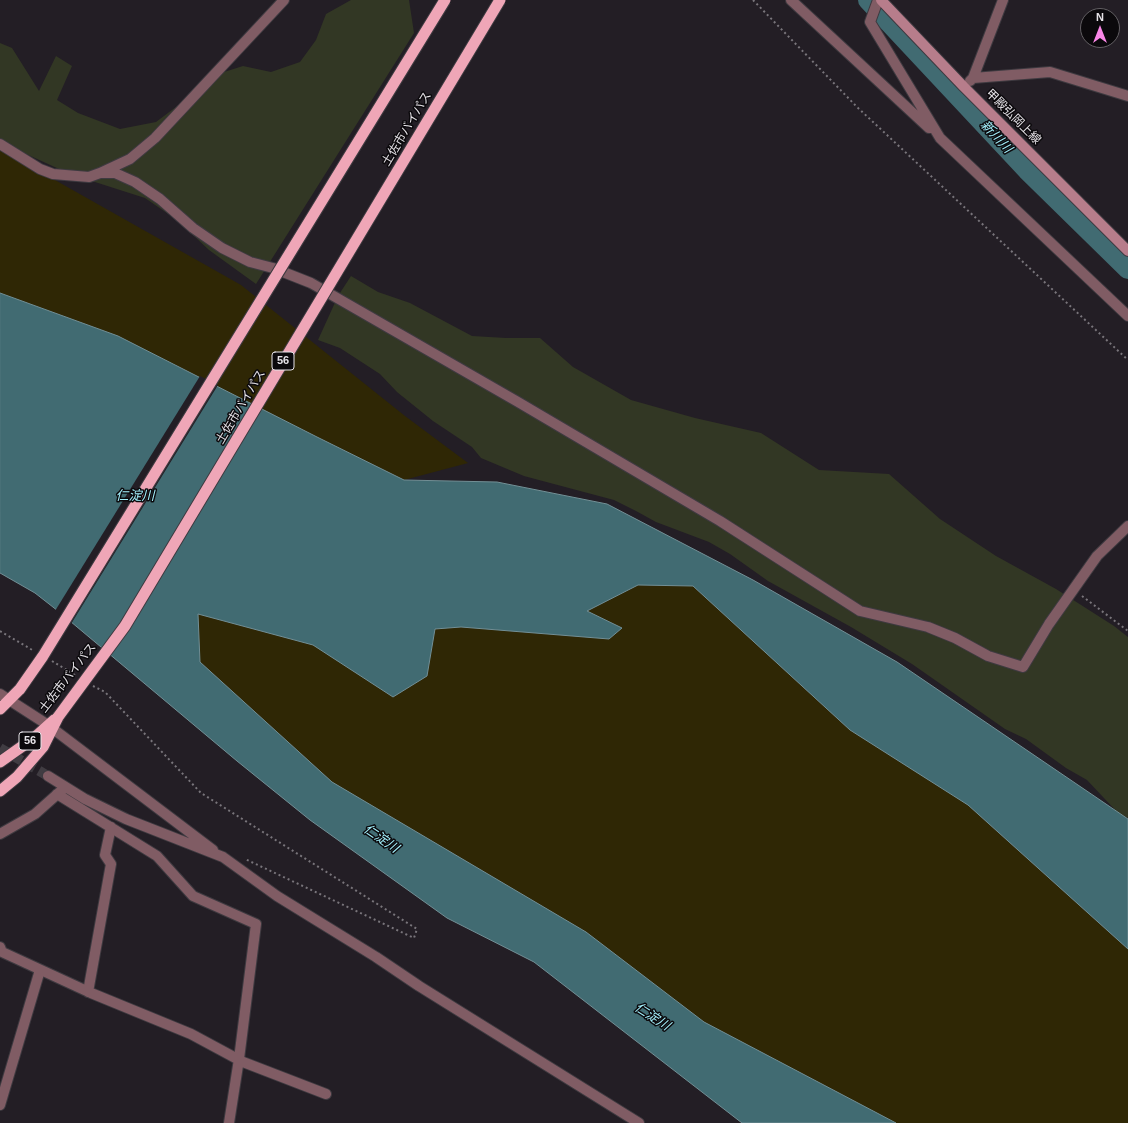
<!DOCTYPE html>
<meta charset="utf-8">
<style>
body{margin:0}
#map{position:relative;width:1128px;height:1123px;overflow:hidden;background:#231e25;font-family:Helvetica,sans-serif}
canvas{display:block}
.north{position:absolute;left:1080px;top:8px;width:40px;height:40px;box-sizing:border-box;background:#0b090c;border:1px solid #636064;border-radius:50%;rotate:0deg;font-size:11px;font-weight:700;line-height:16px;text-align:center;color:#e6e3e8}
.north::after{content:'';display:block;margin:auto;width:14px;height:18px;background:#fa87e7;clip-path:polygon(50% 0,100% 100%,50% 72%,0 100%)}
</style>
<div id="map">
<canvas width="1128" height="1123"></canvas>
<div class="north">N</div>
</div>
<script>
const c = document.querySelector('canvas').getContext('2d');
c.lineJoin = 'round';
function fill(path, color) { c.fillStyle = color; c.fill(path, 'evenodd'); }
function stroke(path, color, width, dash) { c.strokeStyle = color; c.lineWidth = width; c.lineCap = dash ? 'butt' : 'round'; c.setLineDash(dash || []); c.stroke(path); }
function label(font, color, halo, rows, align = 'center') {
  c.font = font + ' Helvetica,"Noto Sans JP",sans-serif'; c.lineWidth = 3; c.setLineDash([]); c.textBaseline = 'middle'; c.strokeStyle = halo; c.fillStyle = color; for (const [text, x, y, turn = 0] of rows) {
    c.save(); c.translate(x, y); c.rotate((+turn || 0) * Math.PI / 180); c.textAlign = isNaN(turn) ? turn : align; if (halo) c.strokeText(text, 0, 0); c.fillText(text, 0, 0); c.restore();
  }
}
const green = new Path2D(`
 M351 0H409L414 33 256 284 209 250 177 220 145 198 70 174 0 142V43L12 48 39 91 56 56 72 66 57 100 78 113 120 129 156 122 221 73 243 66 271 72 300 62 316 40 326 14Z
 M351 276 378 292 410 303 472 336 506 338H540L573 367 631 400 695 418 761 433 819 470 889 474 940 519 996 556 1056 589 1114 626 1128 637V818L1119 814 1087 780 1066 768 1026 739 1005 729 912 664 851 627 768 581 730 554 709 542 656 522 636 511 614 500 524 476 481 458 472 447 433 421 397 392 380 374 340 348 318 340 338 296Z`);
const sand = new Path2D(`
 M0 149 241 285 405 416 468 463 404 480 317 437 118 336 0 293Z
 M638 585 693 586 850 730 968 805 1128 949V1123H896L704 1022 586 932 332 782 200 662 198 614 313 645 393 697 427 676 435 629 461 627 609 639 622 628 587 611Z`);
const water = new Path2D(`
 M0 293 118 336 317 437 404 480 497 482 607 504 753 580 897 662 1128 819V949L968 805 850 730 693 586 638 585 587 611 622 628 609 639 461 627 435 629 427 676 393 697 313 645 198 614 200 662 332 782 586 932 704 1022 896 1123H742L534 962 447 918 310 820 237 761 58 611 35 593 0 573Z`);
const pier = new Path2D(`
 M200 376 218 385 71 624 55 611Z`);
const river = new Path2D(`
 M868 0 1027 170 1128 269`);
const minorTunnel = new Path2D(`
 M0 748 48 776`);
const path = new Path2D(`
 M753 0 857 107 1128 360
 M1082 596 1128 631
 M0 631 34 651
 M52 661 75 675
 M93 686 105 692 201 793 417 929 414 938 245 859`);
const minor = new Path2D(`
 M791 0 929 128
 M878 0 870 22 940 138 1128 316
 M973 78 1050 72 1128 96
 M970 81 973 78 1003 0
 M0 144 40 169 53 174 89 177 100 173 130 159 155 138 284 0
 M100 173H115L135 182 160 199 193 228 222 248 250 262 273 268 311 283 518 402 720 521 860 611 928 627 955 638 988 656 1023 667 1049 624 1097 556 1128 526
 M0 694 48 725 213 850
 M48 776 85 799 126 819 223 857 277 896 376 957 419 986 639 1123
 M57 794 157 856 193 896 256 924 239 1059 229 1123
 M0 834 35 814 62 790
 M0 947 2 952 91 993 191 1034 243 1062 326 1094
 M88 992 111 864 105 855 111 827
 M0 1105 40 970`);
const secondary = new Path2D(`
 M881 0 964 87 1128 251`);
const trunk = new Path2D(`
 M0 709 20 689
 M0 762 34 738 54 720
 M0 791 17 777 43 747 58 717`);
const trunkBridge = new Path2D(`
 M20 689 43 656 445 0
 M58 717 125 626 500 0`);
const shields = [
 [283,361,22],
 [30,741,22]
];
const shieldNames = [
 ["56",283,361],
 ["56",30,741]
];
const streetNames = [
 ["甲殿弘岡上線",1013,117,45],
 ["土佐市バイパス",407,129,-59],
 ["土佐市バイパス",241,407,-59],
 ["土佐市バイパス",68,678,-52]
];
const waterNames = [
 ["新川川",996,137,47],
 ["仁淀川",135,496],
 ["仁淀川",381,839,34],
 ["仁淀川",652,1017,33]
];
fill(green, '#323724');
fill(sand, '#2f2705');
fill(water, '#416b72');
stroke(water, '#728f95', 1);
fill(pier, '#231e25');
stroke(river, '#416b72', 20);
stroke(minorTunnel, '#403c42', 10, [10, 5]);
stroke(minor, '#3e3a40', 12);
stroke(secondary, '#3e3a40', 12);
stroke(trunk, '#3e3a40', 13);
stroke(path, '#79757b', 2, [2, 3]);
stroke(minor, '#805c64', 10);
stroke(secondary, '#b77d8b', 10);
stroke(trunk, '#efa6b7', 11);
stroke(trunkBridge, '#3e3a40', 13, []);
stroke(trunkBridge, '#efa6b7', 11);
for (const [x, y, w] of shields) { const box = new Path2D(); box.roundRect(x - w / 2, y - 9, w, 18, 3); c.fillStyle = '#0b090c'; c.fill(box); stroke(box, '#e6e3e8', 1); }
label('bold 11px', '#e6e3e8', null, shieldNames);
label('12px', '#e6e3e8', '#0b090c', streetNames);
label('italic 13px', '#a4f2fe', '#0b090c', waterNames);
</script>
